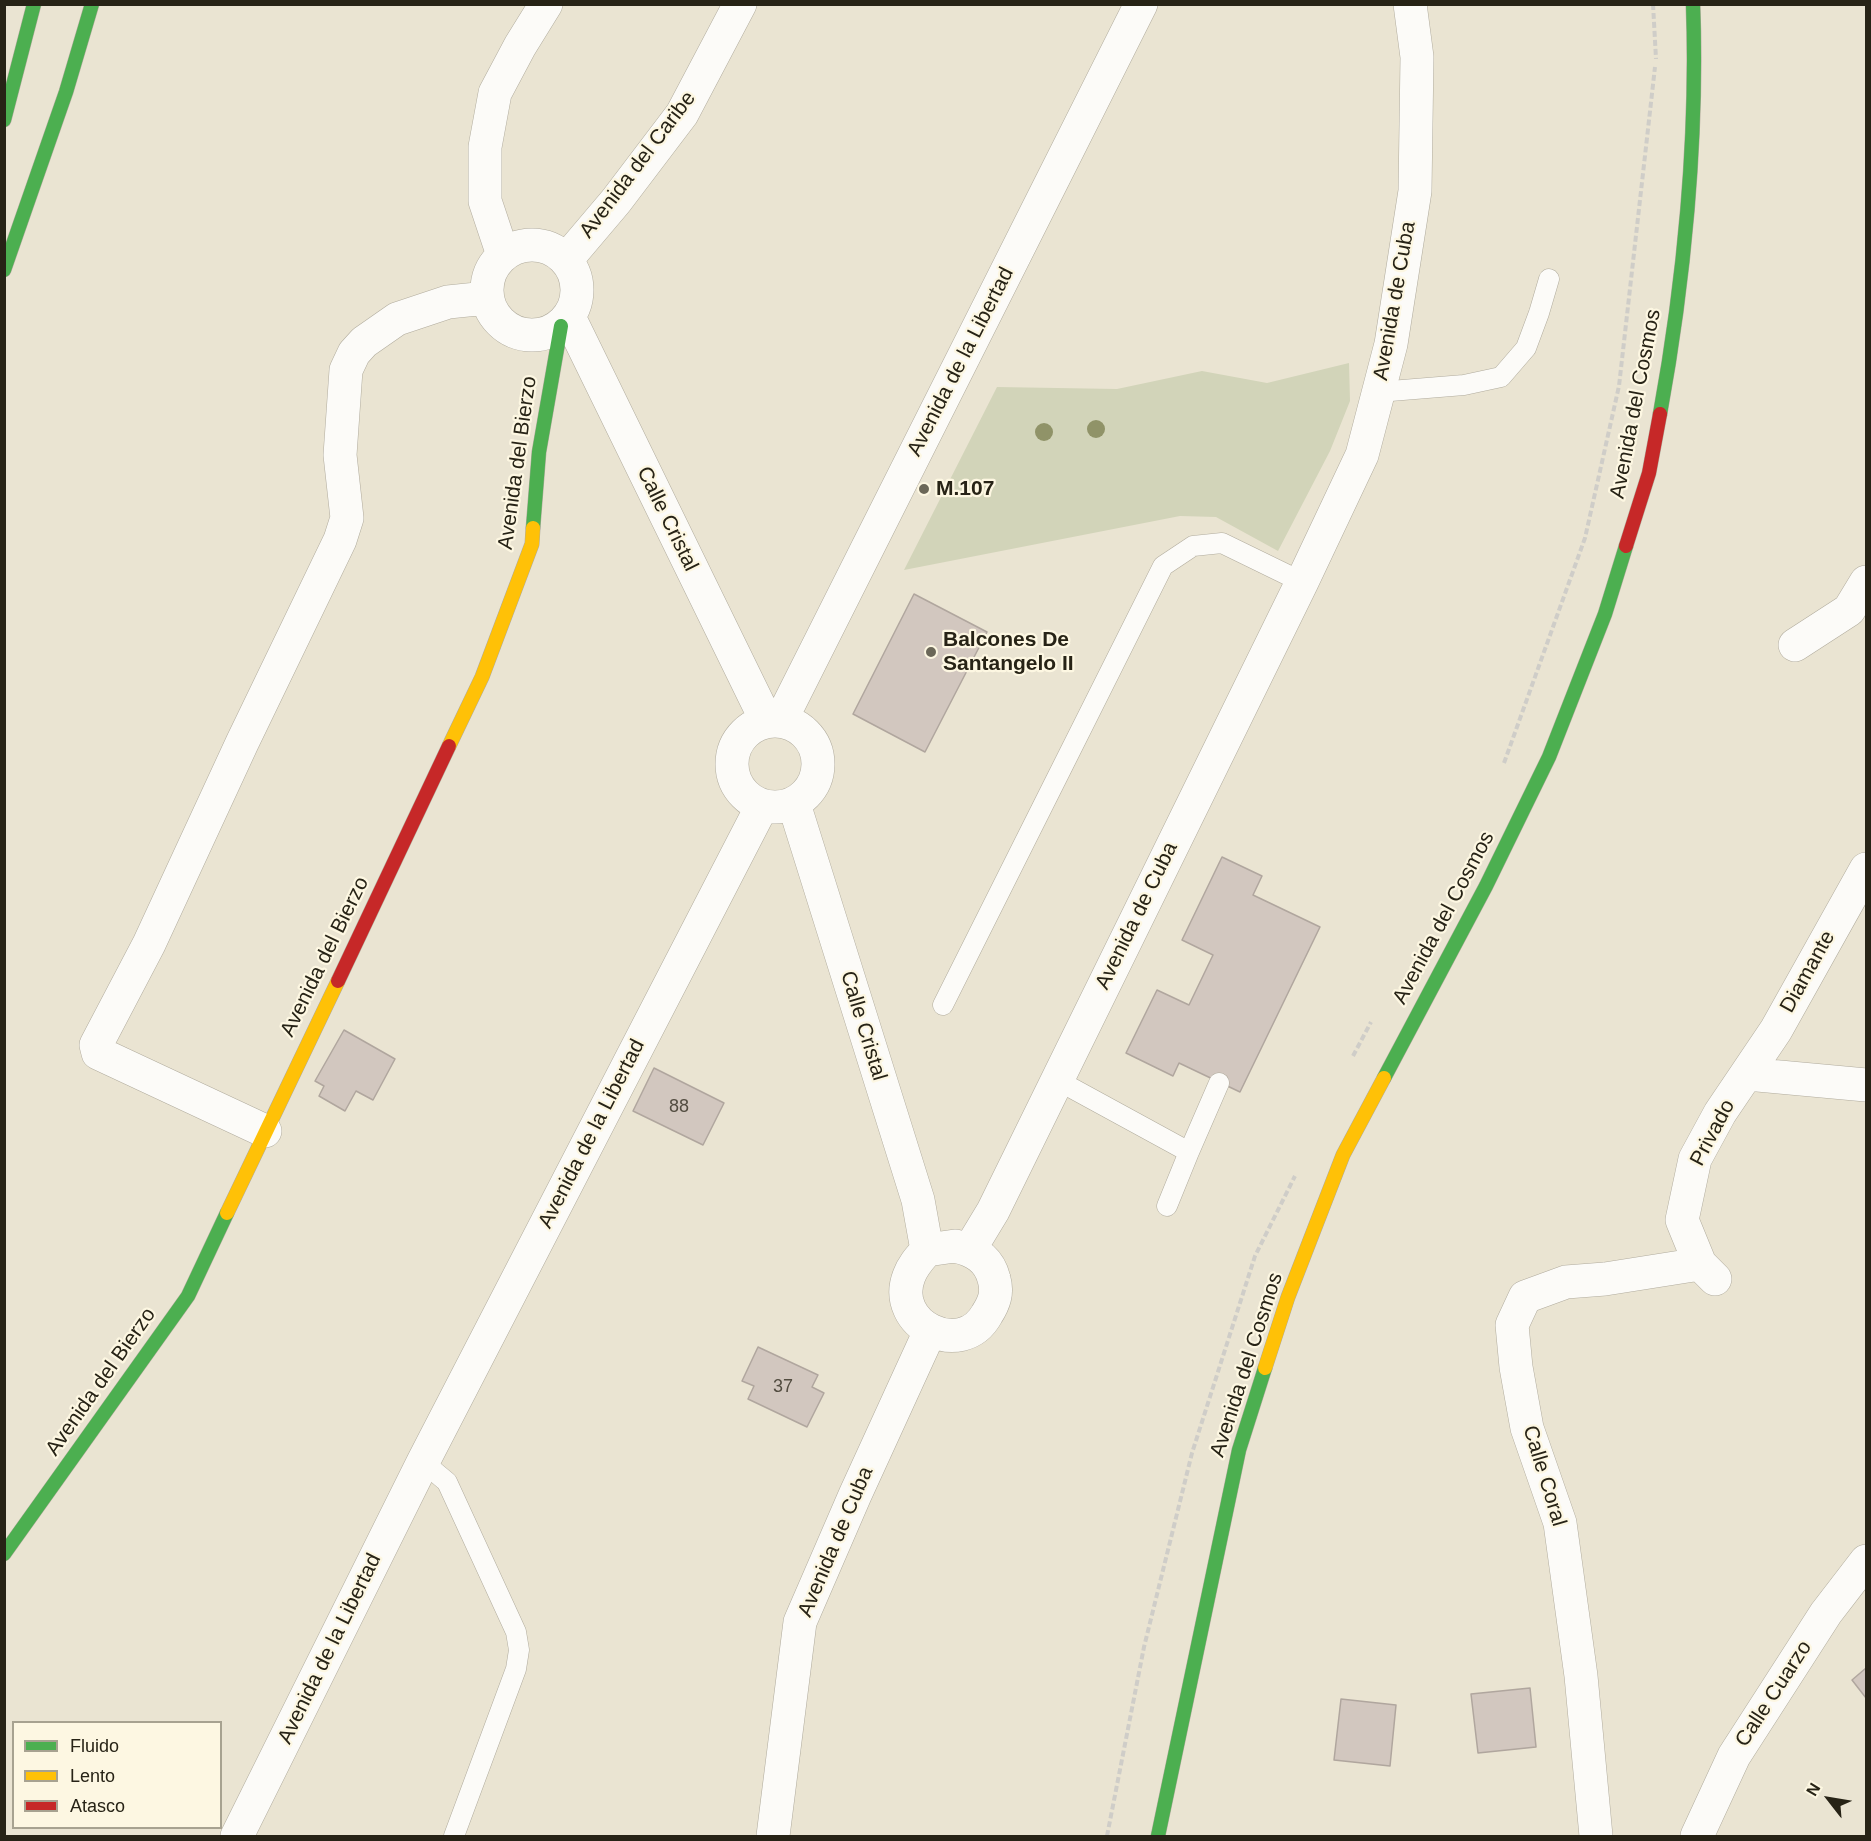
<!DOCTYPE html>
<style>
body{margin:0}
#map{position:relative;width:1871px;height:1841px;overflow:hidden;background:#eae4d2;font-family:Arial,sans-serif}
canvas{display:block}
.frame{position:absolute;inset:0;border:6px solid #272316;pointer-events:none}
.legend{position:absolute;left:12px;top:1721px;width:210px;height:108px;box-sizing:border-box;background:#fdf7e2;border:2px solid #a7a290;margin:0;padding:8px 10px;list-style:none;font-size:18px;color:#272316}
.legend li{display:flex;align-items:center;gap:12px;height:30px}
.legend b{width:30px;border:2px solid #a7a290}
.north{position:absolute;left:1799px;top:1769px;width:60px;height:60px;-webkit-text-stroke:4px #fdf7e2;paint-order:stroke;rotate:301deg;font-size:16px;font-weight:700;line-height:24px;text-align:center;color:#272316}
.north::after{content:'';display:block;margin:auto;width:21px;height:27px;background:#272316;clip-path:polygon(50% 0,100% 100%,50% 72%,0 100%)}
</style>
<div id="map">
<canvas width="1871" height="1841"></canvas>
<div class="frame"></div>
<ul class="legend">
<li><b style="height:8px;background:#4caf50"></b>Fluido</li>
<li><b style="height:8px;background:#ffc107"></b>Lento</li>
<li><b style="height:8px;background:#c62828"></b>Atasco</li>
</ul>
<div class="north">N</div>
</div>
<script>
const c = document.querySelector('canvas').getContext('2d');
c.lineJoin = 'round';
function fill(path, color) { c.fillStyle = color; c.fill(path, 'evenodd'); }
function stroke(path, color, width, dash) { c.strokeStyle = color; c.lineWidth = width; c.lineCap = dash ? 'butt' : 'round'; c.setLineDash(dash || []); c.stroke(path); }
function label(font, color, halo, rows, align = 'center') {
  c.font = font + ' Arial,sans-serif'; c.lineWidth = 4.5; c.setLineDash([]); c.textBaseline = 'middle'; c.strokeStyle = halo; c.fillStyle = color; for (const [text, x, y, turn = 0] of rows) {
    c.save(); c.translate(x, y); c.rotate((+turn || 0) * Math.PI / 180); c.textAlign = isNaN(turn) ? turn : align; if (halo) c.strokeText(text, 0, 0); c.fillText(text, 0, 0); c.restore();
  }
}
const green = new Path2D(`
 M1349 363 1350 401 1330 451 1278 551 1216 517 1180 516 904 570 997 387 1117 389 1202 371 1267 383Z`);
const building = new Path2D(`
 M914 594 987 632 925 752 853 714Z
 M1222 857 1262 876 1253 895 1320 927 1240 1092 1179 1063 1173 1076 1126 1053 1157 990 1189 1005 1213 955 1182 940Z
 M344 1030 395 1059 373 1100 356 1091 345 1111 319 1096 324 1086 315 1081Z
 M654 1068 724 1103 703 1145 633 1111Z
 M758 1347 818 1375 812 1387 824 1393 807 1427 748 1399 754 1386 742 1381Z
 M1866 1668V1698L1852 1680Z
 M1530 1688 1536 1747 1478 1753 1471 1694Z
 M1341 1699 1396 1705 1390 1766 1334 1760Z`);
const path = new Path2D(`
 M1653 4 1656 59
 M1504 763 1585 538 1619 386 1655 67
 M1353 1056 1371 1022
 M1107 1836 1144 1647 1192 1453 1255 1256 1295 1176`);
const lane = new Path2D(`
 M1378 392 1464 385 1501 377 1526 348 1539 313 1549 279
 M943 1005 1163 566 1193 546 1222 543 1302 582
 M1057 1080 1189 1152 1219 1083
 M1167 1206 1189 1152
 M423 1462 447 1482 516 1632 519 1650 516 1669 454 1836`);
const street = new Path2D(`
 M487 290a45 45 0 1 1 90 0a45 45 0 1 1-90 0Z
 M503 255 485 201V147L495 93 520 46 546 4
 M566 260 616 201 682 114 740 4
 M569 317 766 720
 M1795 645 1849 610 1866 582
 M781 720 1141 4
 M732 764a43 43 0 1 1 86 0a43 43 0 1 1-86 0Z
 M794 804 918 1200 927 1250
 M1747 1074 1866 1085
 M265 1131 98 1053 96 1045 149 944 242 743 340 540 347 518 340 455 346 370 354 353 364 342 397 319 448 302 487 298
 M955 1246C974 1250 989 1259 994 1279 998 1293 994 1303 987 1314 962 1360 890 1325 909 1276 913 1265 920 1258 927 1250Z
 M970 1249 993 1211 1302 582 1362 455 1391 344 1415 191 1417 57 1410 4
 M1715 1279 1700 1264 1682 1220 1695 1159 1720 1113 1776 1030 1866 869
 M237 1836 423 1462 762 806
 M773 1836 800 1622 855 1495 930 1331
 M1596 1836 1581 1676 1560 1523 1527 1428 1516 1367 1512 1325 1525 1297 1566 1282 1605 1279 1700 1264
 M1697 1836 1734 1756 1826 1613 1866 1561`);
const fast = new Path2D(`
 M4 120 34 4
 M4 270 66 92 92 4
 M1660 414C1684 283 1698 138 1693 4
 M533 528 539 452 561 326
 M1384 1078 1486 886 1549 757 1605 614 1626 546
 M4 1554 188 1296 227 1213
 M1158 1836 1239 1450 1265 1368`);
const slow = new Path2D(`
 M449 746 482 677 532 544 533 528
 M227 1213 338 981
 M1265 1368 1288 1297 1343 1155 1384 1078`);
const jam = new Path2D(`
 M1626 546 1649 473 1660 414
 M338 981 449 746`);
const trees = [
 [1096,429],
 [1044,432]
];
const markers = [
 [924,489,6,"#6b6758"],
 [931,652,6,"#6b6758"]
];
const numberNames = [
 ["88",679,1107],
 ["37",783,1387]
];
const streetNames = [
 ["Avenida del Caribe",638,165,-53],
 ["Avenida de Cuba",1395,301,-80],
 ["Avenida de la Libertad",961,362,-63],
 ["Avenida del Cosmos",1636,404,-79],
 ["Avenida del Bierzo",518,463,-82],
 ["Calle Cristal",667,519,64],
 ["Avenida de Cuba",1137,916,-64],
 ["Avenida del Cosmos",1444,918,-62],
 ["Avenida del Bierzo",325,957,-64],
 ["Diamante",1808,972,-61],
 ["Calle Cristal",863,1026,73],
 ["Privado",1713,1133,-62],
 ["Avenida de la Libertad",592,1134,-63],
 ["Avenida del Cosmos",1247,1365,-72],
 ["Avenida del Bierzo",101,1382,-55],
 ["Calle Coral",1544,1476,73],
 ["Avenida de Cuba",836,1542,-67],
 ["Avenida de la Libertad",330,1649,-64],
 ["Calle Cuarzo",1774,1694,-57]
];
const poiNames = [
 ["M.107",936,489],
 ["Balcones De",943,640],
 ["Santangelo II",943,664]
];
fill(green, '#d2d4b9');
fill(building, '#d2c7bf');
stroke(building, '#b0a69e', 1.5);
stroke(lane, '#b0ab9d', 21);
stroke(street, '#b0ab9d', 34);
stroke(fast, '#b0ab9d', 15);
stroke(slow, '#b0ab9d', 15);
stroke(jam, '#b0ab9d', 15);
stroke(path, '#cfcdc8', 4, [6, 3]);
stroke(lane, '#fcfbf8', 20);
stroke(street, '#fcfbf8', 33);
stroke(fast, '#4caf50', 14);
stroke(slow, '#ffc107', 14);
stroke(jam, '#c62828', 14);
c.fillStyle = '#909368';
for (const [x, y] of trees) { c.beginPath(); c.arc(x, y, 9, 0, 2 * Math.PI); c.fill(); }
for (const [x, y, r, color] of markers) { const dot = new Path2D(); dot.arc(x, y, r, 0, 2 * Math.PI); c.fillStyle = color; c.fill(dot); stroke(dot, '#fdf7e2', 2); }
label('18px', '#524c40', null, numberNames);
label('21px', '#272316', '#fdf7e2', streetNames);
label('bold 21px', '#272316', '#fdf7e2', poiNames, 'left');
</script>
